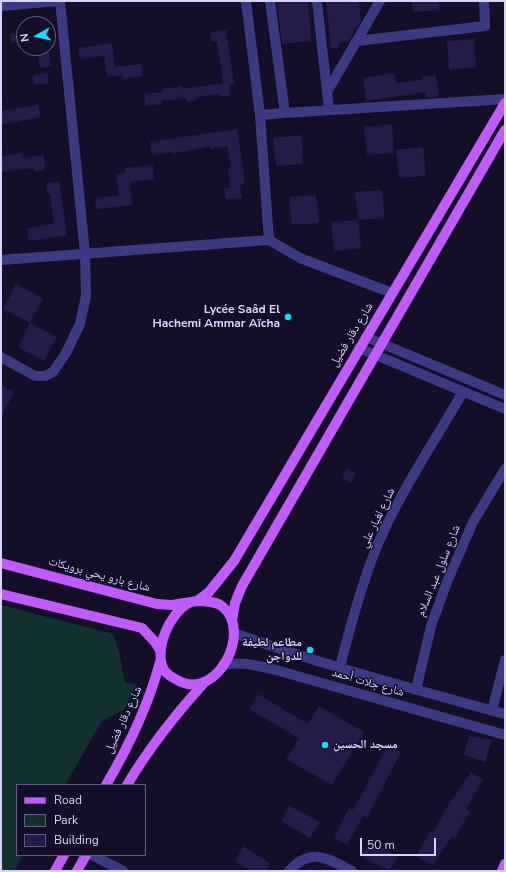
<!DOCTYPE html>
<meta charset="utf-8">
<style>
body{margin:0}
#map{position:relative;width:506px;height:872px;overflow:hidden;background:#130f26;font-family:"Nunito Sans",sans-serif}
canvas{display:block}
.frame{position:absolute;inset:0;border:2px solid #d9d4ff;pointer-events:none}
.legend{position:absolute;left:16px;top:784px;width:130px;height:72px;box-sizing:border-box;background:#130f26;border:1px solid #625e7d;margin:0;padding:5px 7px;list-style:none;font-size:12px;color:#d9d4ff}
.legend li{display:flex;align-items:center;gap:8px;height:20px}
.legend b{width:20px;border:1px solid #625e7d}
.north{position:absolute;left:16px;top:16px;width:40px;height:40px;box-sizing:border-box;background:#130f26;border:1px solid #625e7d;border-radius:50%;rotate:262deg;font-size:11px;font-weight:700;line-height:16px;text-align:center;color:#d9d4ff}
.north::after{content:'';display:block;margin:auto;width:14px;height:18px;background:#00e5ff;clip-path:polygon(50% 0,100% 100%,50% 72%,0 100%)}
.scale{position:absolute;left:360px;top:838px;width:76px;height:18px;box-sizing:border-box;border:2px solid #d9d4ff;border-top:0;padding-left:5px;font-size:12px;line-height:14px;white-space:nowrap;color:#d9d4ff;-webkit-text-stroke:3px #130f26;paint-order:stroke}
</style>
<div id="map">
<canvas width="506" height="872"></canvas>
<div class="frame"></div>
<ul class="legend">
<li><b style="height:5px;background:#c25bff"></b>Road</li>
<li><b style="height:11px;background:#12302f"></b>Park</li>
<li><b style="height:11px;background:#241b47"></b>Building</li>
</ul>
<div class="north">N</div>
<div class="scale">50 m</div>
</div>
<script>
const c = document.querySelector('canvas').getContext('2d');
c.lineJoin = 'round';
function fill(path, color) { c.fillStyle = color; c.fill(path, 'evenodd'); }
function stroke(path, color, width, dash) { c.strokeStyle = color; c.lineWidth = width; c.lineCap = dash ? 'butt' : 'round'; c.setLineDash(dash || []); c.stroke(path); }
function label(font, color, halo, rows, align = 'center') {
  c.font = font + ' "Nunito Sans","Noto Naskh Arabic",sans-serif'; c.lineWidth = 3; c.setLineDash([]); c.textBaseline = 'middle'; c.strokeStyle = halo; c.fillStyle = color; for (const [text, x, y, turn = 0] of rows) {
    c.save(); c.translate(x, y); c.rotate((+turn || 0) * Math.PI / 180); c.textAlign = isNaN(turn) ? turn : align; if (halo) c.strokeText(text, 0, 0); c.fillText(text, 0, 0); c.restore();
  }
}
const green = new Path2D(`
 M1 605 113 634 119 651 125 683 137 684 124 710 102 721 65 785H17V855H23L14 871H1Z`);
const building = new Path2D(`
 M277 1H308L311 41 282 44Z
 M326 1H359L361 21 357 27H353L354 33 349 41 339 43V48L331 49Z
 M412 1H439L440 10 413 12Z
 M226 30 234 84 229 85 230 95 221 97 220 94 197 97V100L187 102 186 98 161 101 162 104 145 106 144 94 163 92 162 89 182 86V89L223 83 217 41H212L210 32Z
 M24 32V42L11 43 10 34Z
 M474 39 476 67 449 70 447 41Z
 M112 43 115 67 141 64 143 76 123 79 122 75 107 77 104 56 80 59 78 48Z
 M37 48H48L51 66 40 68Z
 M48 73 49 83 34 85 32 75Z
 M395 73 396 83 422 80V77L436 75 439 97 426 98 425 92 366 101 363 78Z
 M38 105 41 117 1 125V111Z
 M392 124 394 153 367 155 364 127Z
 M237 129 245 183 240 185 242 198 226 199 224 189 230 188 228 169 231 168 227 146 210 149V146L172 154V152L152 155 150 142Z
 M301 135 303 164 276 166 273 138Z
 M423 147 426 176 399 178 396 150Z
 M22 153 24 158 44 155 45 170 34 172 33 168 1 172V156Z
 M153 165 154 179 130 182 132 205 96 209 95 198 119 195 116 175 126 173 125 168Z
 M59 181 67 235 29 241 27 228 54 224 50 194H47L46 183Z
 M382 190 385 218 358 220 355 192Z
 M316 195 319 223 292 225 289 197Z
 M358 220 361 248 334 251 331 222Z
 M16 284 43 298 30 323 3 309Z
 M30 323 57 337 44 361 18 347Z
 M1 385 14 392 1 418Z
 M347 468 356 473 351 483 342 478Z
 M258 694 308 724 319 706 364 732 332 785 286 759 299 738 249 709Z
 M469 736 492 740 485 762 464 755Z
 M388 745 401 752 367 818 363 816 347 845 334 838 349 808 353 810Z
 M471 772 483 780 466 809 470 812 455 838 452 836 433 865 416 857 430 831 433 832 453 797H454Z
 M289 806 320 822 310 838 281 821Z
 M371 841 398 857 389 871 361 856Z
 M243 846 270 863 266 871H253L235 862Z`);
const minor = new Path2D(`
 M246 1 260 115 269 240
 M270 1 285 113 505 99
 M317 1 329 110
 M1 6 58 1
 M357 41 485 26 484 1
 M328 90 380 1
 M260 115 285 113
 M1 260 269 240 300 258 392 293
 M366 337 505 395
 M359 348 505 409
 M1 357 35 376H45L53 372 66 353 80 324 86 296 85 253 60 1
 M234 633C322 665 414 689 505 714
 M223 665C242 661 258 666 276 670L505 735
 M340 667C349 631 359 594 372 559 394 500 432 446 463 392
 M416 690 431 626 447 582 473 522 505 469
 M492 710 505 660
 M92 855 123 871
 M289 871C311 847 327 858 352 871`);
const major = new Path2D(`
 M1 563 157 604 172 605 191 602
 M1 594 142 628 155 642 161 652
 M197 601 209 592 234 561 505 103
 M203 601C210 602 218 602 223 607 252 632 218 698 181 682 175 679 168 676 164 670 153 650 170 611 191 602 194 601 199 601 203 601Z
 M232 621 235 603 242 586 505 130
 M106 785C129 746 148 707 160 662
 M127 785C149 748 175 715 204 683
 M55 871 64 855
 M77 871 86 855
 M502 871 505 864`);
const markers = [
 [288,317,4,"#00e5ff"],
 [310,650,4,"#00e5ff"],
 [325,745,4,"#00e5ff"]
];
const poiNames = [
 ["Lycée Saâd El",280,310],
 ["Hachemi Ammar Aïcha",280,324],
 ["مطاعم لطيفة",302,643],
 ["للدواجن",302,657],
 ["مسجد الحسين",333,745,"left"]
];
const streetNames = [
 ["شارع دقار فضيل",352,335,-59],
 ["شارع لغبار علي",378,518,-64],
 ["شارع سلول عبد السلام",439,571,-68],
 ["شارع بارو يحي برويكات",99,575,15],
 ["شارع جلات أحمد",368,683,16],
 ["شارع دقار فضيل",124,720,-65]
];
fill(green, '#12302f');
fill(building, '#241b47');
stroke(minor, '#3d3a85', 10);
stroke(major, '#c25bff', 10);
for (const [x, y, r, color] of markers) { const dot = new Path2D(); dot.arc(x, y, r, 0, 2 * Math.PI); c.fillStyle = color; c.fill(dot); stroke(dot, '#130f26', 1.5); }
label('bold 12px', '#d9d4ff', '#130f26', poiNames, 'right');
label('12px', '#d9d4ff', '#130f26', streetNames);
</script>
